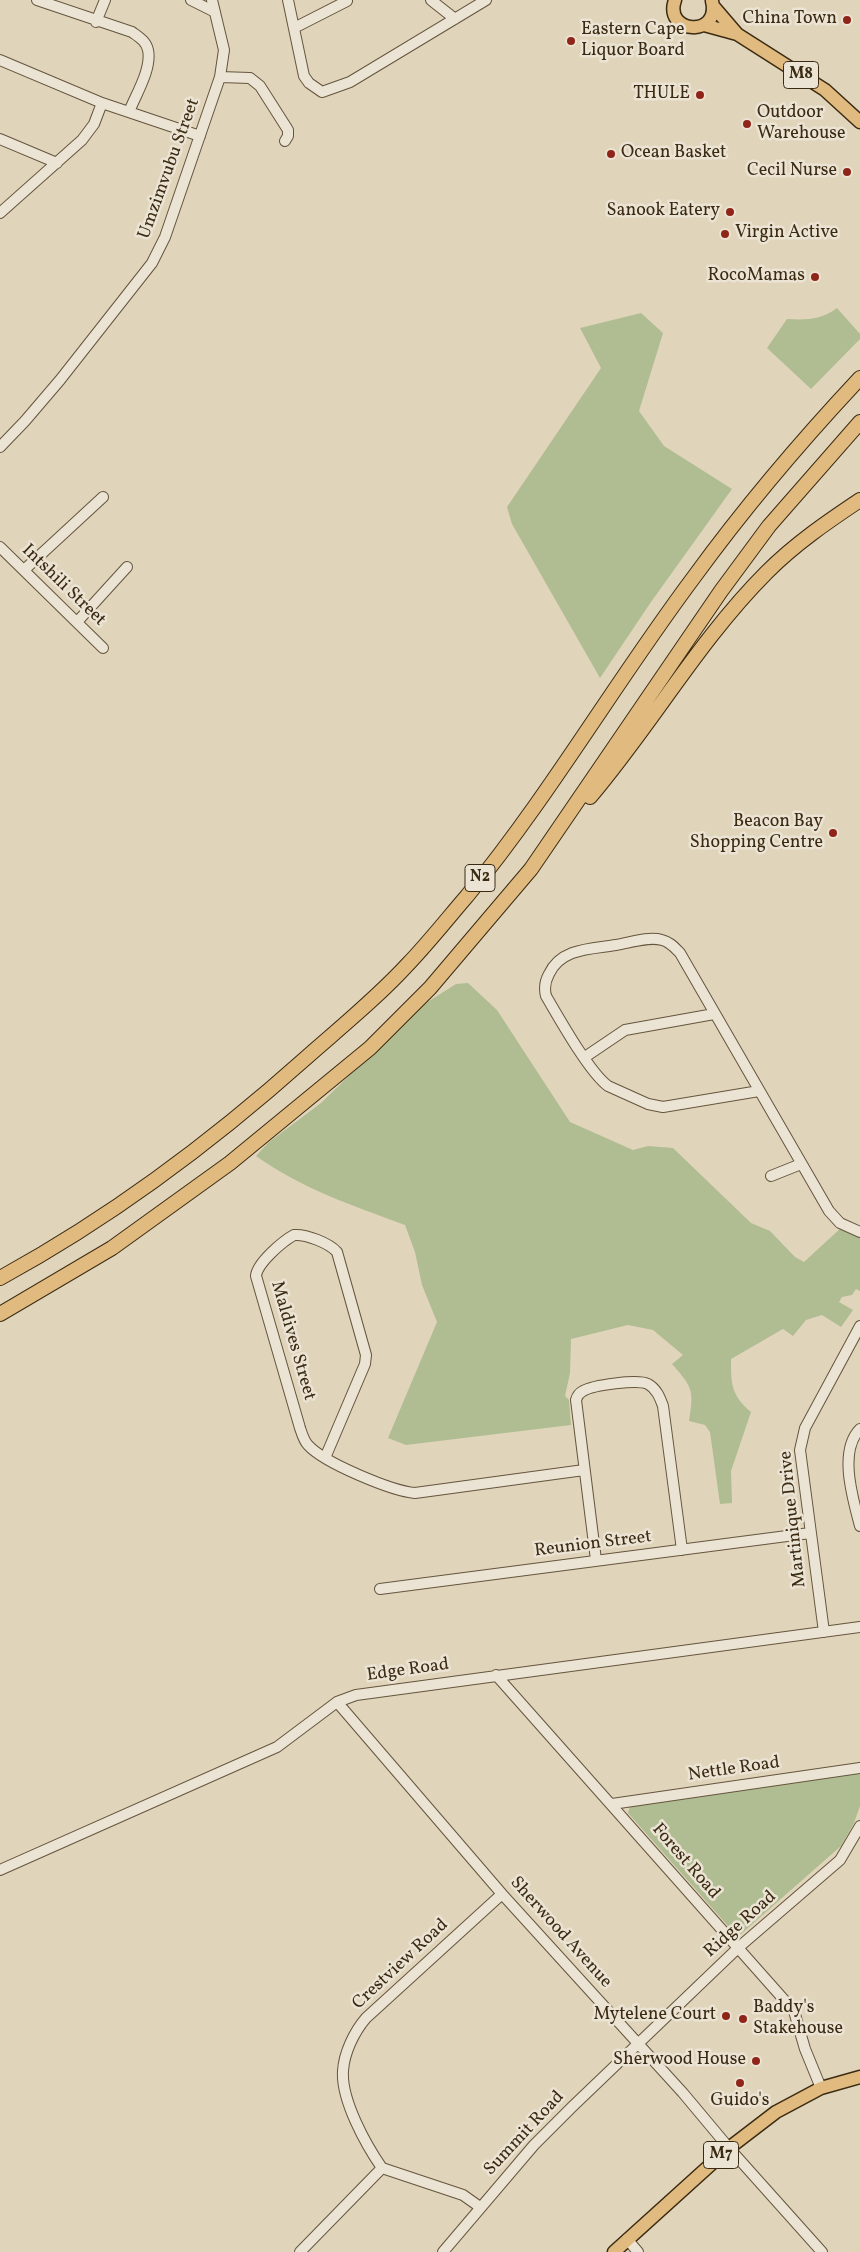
<!DOCTYPE html>
<style>
body{margin:0}
canvas{display:block;background:#e0d4bb}
</style>
<canvas width="860" height="2252"></canvas>
<script>
const c = document.querySelector('canvas').getContext('2d');
c.lineJoin = 'round';
function fill(path, color) { c.fillStyle = color; c.fill(path, 'evenodd'); }
function stroke(path, color, width, dash) { c.strokeStyle = color; c.lineWidth = width; c.lineCap = dash ? 'butt' : 'round'; c.setLineDash(dash || []); c.stroke(path); }
function label(font, color, halo, rows, align = 'center') {
  c.font = font + ' Vollkorn,serif'; c.lineWidth = 5; c.setLineDash([]); c.textBaseline = 'middle'; c.strokeStyle = halo; c.fillStyle = color; for (const [text, x, y, turn = 0] of rows) {
    c.save(); c.translate(x, y); c.rotate((+turn || 0) * Math.PI / 180); c.textAlign = isNaN(turn) ? turn : align; if (halo) c.strokeText(text, 0, 0); c.fillText(text, 0, 0); c.restore();
  }
}
const green = new Path2D(`
 M837 308 860 334V339L811 389 767 348 787 319C806 320 821 320 837 308Z
 M641 313 663 333 639 411 664 446 732 489 651 602 600 678 512 524 507 507 601 368 580 328Z
 M468 983 497 1010 570 1122 633 1150 648 1146 673 1148 751 1223 770 1231 795 1257 804 1262 842 1227 860 1235V1291L856 1289 852 1295 842 1297 839 1302 853 1310 841 1327 822 1315 806 1320 793 1336 783 1329 731 1359C731 1384 731 1395 751 1412L731 1471 732 1503 720 1504 710 1432 705 1425 689 1421C694 1390 693 1388 672 1364L683 1355 653 1330 628 1325 571 1339 570 1373 565 1396 569 1400 571 1425 406 1445 388 1438 437 1322 422 1285 415 1252 405 1225C354 1206 300 1188 256 1156L269 1142 321 1103 421 1006 456 984Z
 M860 1773V1806L854 1823 841 1846 741 1934 736 1935 628 1813 630 1806 638 1803Z`);
const minor = new Path2D(`
 M37 0 132 32C139 37 146 41 148 50 152 69 136 94 129 112
 M191 0 215 12
 M288 0 304 76 309 83 322 92 350 82 486 0
 M431 0 455 19
 M96 22 105 0
 M294 28 347 1
 M0 60 102 103 200 136
 M220 77 250 78 260 86 288 130V136L285 141
 M0 139 57 163
 M0 213 82 140 94 124 102 103
 M0 447 25 421 60 380 152 263 165 237 220 77 224 50 212 0
 M0 547 103 648
 M24 570 103 497
 M77 622 127 567
 M585 1057 625 1030 714 1014
 M759 1091 663 1107 648 1104 608 1086C589 1072 559 1018 546 996 544 988 545 981 549 974 561 948 591 949 616 945 629 943 648 936 662 940 670 942 674 947 680 953L829 1211 840 1223 860 1232
 M771 1176 801 1164
 M860 1429C838 1451 853 1499 860 1526
 M325 1458 365 1364 366 1355 337 1252C329 1243 306 1234 294 1235 283 1241 257 1263 256 1276L300 1428C302 1434 304 1441 308 1445 324 1463 392 1491 415 1493L584 1470
 M596 1560 576 1400C577 1396 579 1393 583 1391 593 1385 638 1379 648 1384 657 1389 660 1398 663 1406L682 1550
 M380 1589 810 1533
 M824 1632 800 1450 805 1428 860 1326
 M496 1675 794 2011 805 2049 821 2088
 M337 1702 502 1894 683 2093 729 2148 822 2252
 M612 1804 860 1768
 M0 1870 277 1747 337 1702 356 1695 860 1627
 M480 2207 463 2195 382 2168C366 2145 341 2100 343 2071 344 2053 354 2032 366 2018L502 1894
 M627 2239 638 2252
 M300 2252 382 2168
 M443 2252 534 2145 572 2107 739 1947 840 1860 860 1826`);
const major = new Path2D(`
 M675 0C663 34 721 38 712 1
 M713 6 737 34 825 90 860 122
 M704 25 737 34
 M614 2252 729 2148 776 2112 821 2088 860 2077`);
const highway = new Path2D(`
 M590 797C652 724 699 640 767 572 795 544 827 522 860 500
 M0 1278C112 1217 212 1142 307 1057 341 1027 378 997 409 963 429 942 448 918 467 896 550 795 616 681 694 577 745 507 801 441 860 378
 M0 1314 112 1248 230 1163 370 1048 430 988 531 869 721 591 769 526 860 422`);
const markers = [
 [847,20,5,"#8f2418"],
 [571,41,5,"#8f2418"],
 [700,95,5,"#8f2418"],
 [747,124,5,"#8f2418"],
 [611,154,5,"#8f2418"],
 [847,172,5,"#8f2418"],
 [730,212,5,"#8f2418"],
 [725,234,5,"#8f2418"],
 [815,277,5,"#8f2418"],
 [833,833,5,"#8f2418"],
 [726,2016,5,"#8f2418"],
 [743,2019,5,"#8f2418"],
 [756,2061,5,"#8f2418"],
 [740,2083,5,"#8f2418"]
];
const shields = [
 [801,75,35],
 [480,878,30],
 [721,2155,35]
];
const shieldNames = [
 ["M8",801,75],
 ["N2",480,878],
 ["M7",721,2155]
];
const poiNames = [
 ["China Town",837,20],
 ["Eastern Cape",581,31,"left"],
 ["Liquor Board",581,52,"left"],
 ["THULE",690,95],
 ["Outdoor",757,114,"left"],
 ["Warehouse",757,135,"left"],
 ["Ocean Basket",621,154,"left"],
 ["Cecil Nurse",837,172],
 ["Sanook Eatery",720,212],
 ["Virgin Active",735,234,"left"],
 ["RocoMamas",805,277],
 ["Beacon Bay",823,823],
 ["Shopping Centre",823,844],
 ["Baddy's",753,2009,"left"],
 ["Stakehouse",753,2030,"left"],
 ["Mytelene Court",716,2016],
 ["Sherwood House",746,2061],
 ["Guido's",740,2102,"center"]
];
const streetNames = [
 ["Umzimvubu Street",170,169,-70],
 ["Intshili Street",63,586,44],
 ["Maldives Street",292,1341,74],
 ["Martinique Drive",794,1519,-96],
 ["Reunion Street",593,1545,-7],
 ["Edge Road",408,1671,-8],
 ["Nettle Road",734,1770,-8],
 ["Forest Road",685,1862,49],
 ["Ridge Road",741,1925,-42],
 ["Sherwood Avenue",560,1933,48],
 ["Crestview Road",401,1965,-43],
 ["Summit Road",525,2134,-47]
];
fill(green, '#b0bd92');
stroke(minor, '#65553d', 12);
stroke(major, '#3c2b13', 15);
stroke(highway, '#3c2b13', 16);
stroke(minor, '#ebe3d3', 10);
stroke(major, '#e0ba7e', 12);
stroke(highway, '#e0ba7e', 14);
for (const [x, y, r, color] of markers) { const dot = new Path2D(); dot.arc(x, y, r, 0, 2 * Math.PI); c.fillStyle = color; c.fill(dot); stroke(dot, '#ebe3d3', 2); }
for (const [x, y, w] of shields) { const box = new Path2D(); box.roundRect(x - w / 2, y - 13.5, w, 27, 4); c.fillStyle = '#ebe3d3'; c.fill(box); stroke(box, '#3c2b13', 1); }
label('bold 16px', '#3c2b13', null, shieldNames);
label('18px', '#3c2b13', '#ebe3d3', poiNames, 'right');
label('18px', '#3c2b13', '#ebe3d3', streetNames);
</script>
